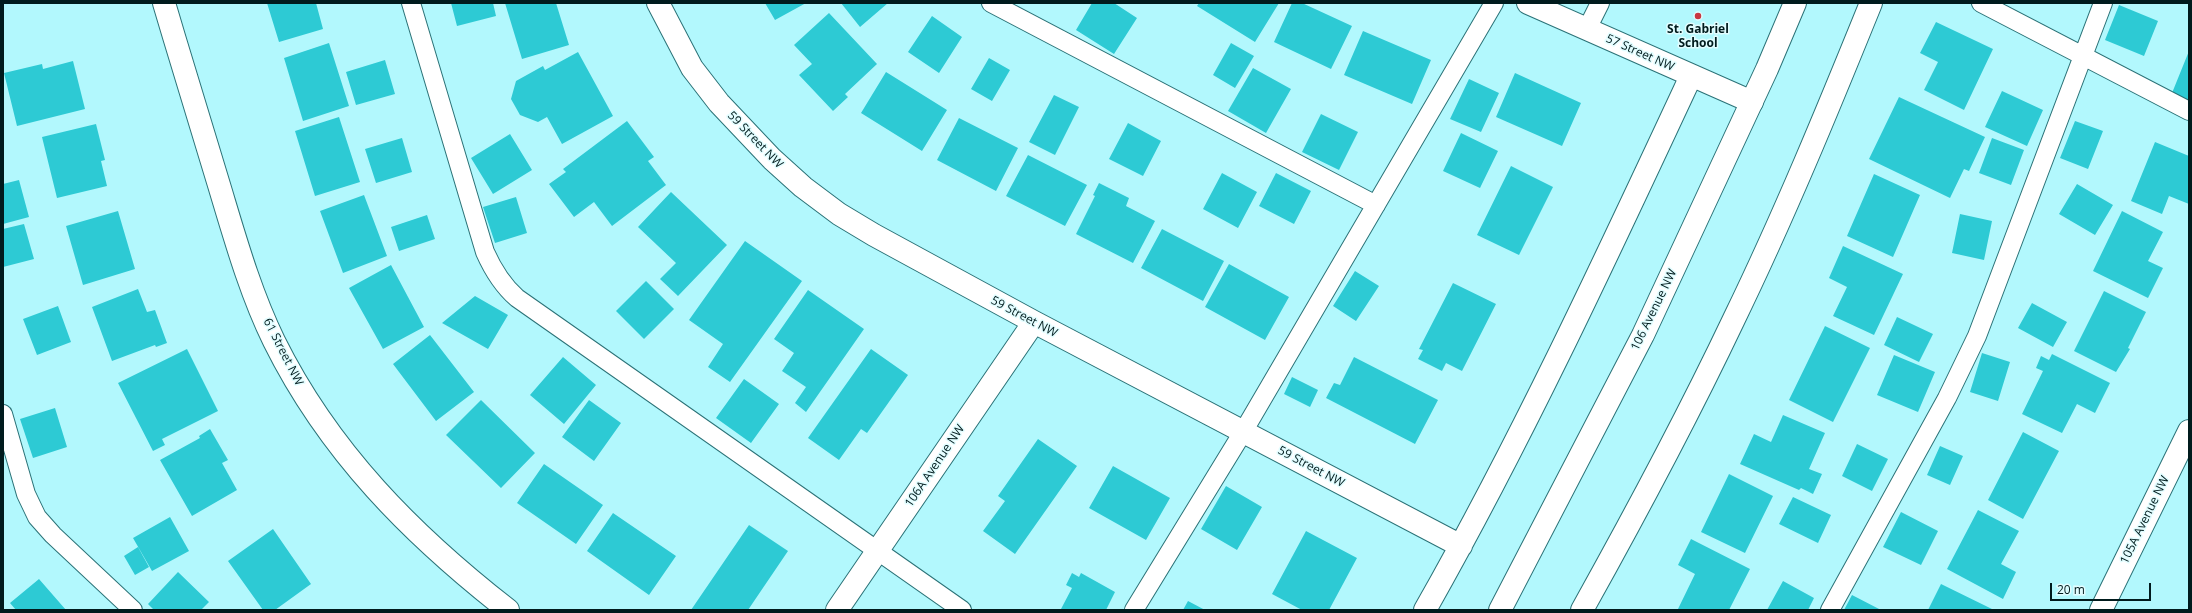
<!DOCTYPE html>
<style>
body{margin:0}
#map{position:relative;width:2192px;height:613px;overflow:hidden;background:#b2f8fd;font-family:"Open Sans",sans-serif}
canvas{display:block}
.frame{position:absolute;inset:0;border:4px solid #001b1d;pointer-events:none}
.scale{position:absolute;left:2050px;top:583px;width:101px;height:18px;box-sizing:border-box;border:2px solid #001b1d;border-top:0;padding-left:5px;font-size:12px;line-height:14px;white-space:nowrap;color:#001b1d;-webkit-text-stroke:3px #e2fdff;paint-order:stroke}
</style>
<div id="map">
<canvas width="2192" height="613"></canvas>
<div class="frame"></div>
<div class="scale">20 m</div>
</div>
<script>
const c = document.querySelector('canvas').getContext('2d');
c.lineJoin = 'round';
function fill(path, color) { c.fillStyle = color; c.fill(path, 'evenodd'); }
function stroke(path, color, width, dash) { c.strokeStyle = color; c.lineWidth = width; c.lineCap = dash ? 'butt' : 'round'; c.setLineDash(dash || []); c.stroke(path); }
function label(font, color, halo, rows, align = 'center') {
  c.font = font + ' "Open Sans",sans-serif'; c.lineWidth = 3; c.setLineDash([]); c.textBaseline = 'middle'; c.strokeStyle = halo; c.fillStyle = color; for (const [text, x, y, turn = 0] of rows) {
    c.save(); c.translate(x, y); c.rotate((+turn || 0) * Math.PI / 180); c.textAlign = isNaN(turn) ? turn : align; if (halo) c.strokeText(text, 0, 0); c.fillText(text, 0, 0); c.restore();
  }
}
const building = new Path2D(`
 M267 3H316L323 29 279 42Z
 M451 3H493L496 16 457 26Z
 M505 3H556L569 45 522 59Z
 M765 3H806L775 20Z
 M841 3H888L860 27Z
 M1092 3H1114L1137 18 1114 54 1076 30Z
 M1199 3H1279L1255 42 1197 6Z
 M1292 3H1302L1352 26 1331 69 1274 42Z
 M2119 5 2158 21 2144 56 2105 40Z
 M829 13 877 64 845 94 848 97 833 111 799 75 812 64 794 45Z
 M932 16 962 37 939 73 908 52Z
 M1936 22 1993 49 1964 110 1924 90 1938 62 1920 53Z
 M1363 31 1431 60 1412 104 1344 75Z
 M329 43 349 106 303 121 284 58Z
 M1231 43 1254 56 1235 88 1213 75Z
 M2189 51V106L2170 98Z
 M578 52 613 116 562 144 547 117 538 122 520 115 511 99 516 81 543 66 545 70Z
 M989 58 1010 70 992 101 971 89Z
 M385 60 395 94 356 105 346 72Z
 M73 61 85 109 17 126 4 73 42 64 43 69Z
 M1253 68 1291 89 1266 133 1228 111Z
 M886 72 947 110 922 151 861 113Z
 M1515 73 1581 103 1562 146 1496 117Z
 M1469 79 1499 93 1481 132 1450 119Z
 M2002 91 2043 110 2027 146 1985 127Z
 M1054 95 1079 107 1055 155 1029 142Z
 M1899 97 1985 137 1969 171 1964 169 1950 198 1869 159Z
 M1321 114 1358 132 1339 170 1302 152Z
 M339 117 360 182 315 196 295 131Z
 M959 118 1018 148 996 191 937 160Z
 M627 121 654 157 648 161 666 185 612 226 594 202 574 217 549 184 566 172 563 169Z
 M2075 121 2103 131 2088 169 2060 158Z
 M1128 123 1161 141 1143 176 1109 159Z
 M96 124 105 160 101 161 107 186 57 198 42 137Z
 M1461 133 1498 151 1480 188 1443 171Z
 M510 134 532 170 493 194 471 158Z
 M402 138 412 172 376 183 365 149Z
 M1992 138 2024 150 2011 185 1979 173Z
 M2155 142 2189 156V204L2169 196 2162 214 2131 201Z
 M1028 155 1087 185 1065 226 1006 196Z
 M1511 166 1553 187 1519 255 1477 235Z
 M1222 173 1257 192 1238 228 1203 209Z
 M1276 173 1311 191 1294 224 1259 206Z
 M1874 174 1920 195 1893 257 1847 236Z
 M19 180 29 217 3 224V184Z
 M1099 183 1129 198 1126 206 1155 221 1133 263 1076 234 1095 196 1093 195Z
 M2077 184 2113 205 2095 235 2059 214Z
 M671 192 727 245 678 296 660 279 676 263 638 227Z
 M364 195 387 256 343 273 320 211Z
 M516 197 527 233 495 243 483 207Z
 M118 211 135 269 83 285 66 226Z
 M2122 211 2163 232 2148 261 2163 268 2148 298 2093 271Z
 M1960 214 1992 221 1984 260 1952 253Z
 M427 215 435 239 399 251 391 227Z
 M24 224 34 259 3 267V229Z
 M1162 229 1224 261 1203 301 1141 268Z
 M745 241 802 281 730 382 708 367 723 344 689 320Z
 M1843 246 1903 274 1874 335 1833 316 1847 287 1829 278Z
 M1229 264 1289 297 1265 340 1205 307Z
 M391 265 424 327 383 349 349 288Z
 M1355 271 1379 286 1356 321 1333 306Z
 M646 281 674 309 644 339 616 311Z
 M1453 283 1496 304 1462 371 1446 363 1442 371 1418 359 1423 350 1419 349Z
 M138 289 147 312 155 310 167 343 156 347 155 345 112 361 92 307Z
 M808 290 864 329 806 412 795 403 806 387 782 371 794 353 774 339Z
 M2104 291 2146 312 2128 348 2130 349 2116 372 2074 351Z
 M475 296 508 315 488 349 442 323Z
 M2032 303 2067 322 2053 347 2018 328Z
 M58 306 71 342 37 355 23 319Z
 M1897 317 1933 334 1919 362 1884 345Z
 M1825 326 1870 348 1833 422 1789 400Z
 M430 335 474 392 436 421 393 364Z
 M187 349 218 411 162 439 165 445 153 451 118 383Z
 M871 349 908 375 867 433 861 429 839 460 808 438Z
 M1982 353 2010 362 1998 401 1970 392Z
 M2052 354 2110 383 2095 413 2077 404 2062 433 2022 414 2043 371 2036 368 2041 356 2049 360Z
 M1894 355 1935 372 1918 412 1877 395Z
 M563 357 596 385 564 424 530 395Z
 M1354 357 1438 400 1415 444 1326 398 1334 383 1340 385Z
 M1292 377 1318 390 1310 407 1284 394Z
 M744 379 779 404 751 443 716 418Z
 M481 400 535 453 501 488 446 435Z
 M589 400 621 423 594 461 562 437Z
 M55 408 67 447 33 458 20 419Z
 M1783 415 1825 433 1809 469 1822 474 1813 494 1801 488 1799 490 1740 464 1754 434 1771 442Z
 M210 429 228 460 222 463 237 490 192 516 160 460 200 438 199 436Z
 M2023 432 2059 451 2023 519 1988 500Z
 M1038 439 1077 466 1015 554 983 531 1005 501 998 496Z
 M1857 444 1888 459 1872 491 1842 476Z
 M1940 446 1963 456 1950 485 1927 475Z
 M544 464 603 505 576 544 517 503Z
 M1113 466 1170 498 1146 540 1089 508Z
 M1729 474 1773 496 1745 553 1701 532Z
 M1226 486 1262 507 1237 550 1201 529Z
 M1793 497 1831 515 1818 543 1779 524Z
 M1978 510 2019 531 2001 564 2016 572 2003 599 1947 569Z
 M1901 512 1938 531 1921 565 1883 547Z
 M613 513 676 556 649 595 587 551Z
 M170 517 189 551 152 571 133 538Z
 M749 525 788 551 748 610H691Z
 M273 529 311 584 275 610H263L228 561Z
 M1306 531 1357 558 1329 610H1302L1272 594Z
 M1691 539 1750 569 1729 610 1678 609 1695 574 1678 565Z
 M138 547 149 567 135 575 124 556Z
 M178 572 209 602 201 610H154L148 604Z
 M1072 573 1079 577 1081 573 1115 592 1106 610 1061 609 1072 588 1066 585Z
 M39 579 66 610H16L10 603Z
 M1783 581 1814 598 1808 610H1767Z
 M1941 584 1994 610H1928Z
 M1852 595 1881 610H1844Z
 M1188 601 1205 610H1183Z`);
const service = new Path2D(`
 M411 3 485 252C493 270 502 285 517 298L962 610
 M991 3 1376 205
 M1981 3 2189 111
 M1587 29 1600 3
 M3 414 26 494 37 517 53 535 133 610
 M1134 610 1243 432 1494 3
 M1830 610 1947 398 1977 336 2103 3`);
const minor = new Path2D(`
 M164 3C182 64 201 125 219 185 235 238 250 292 274 341 329 452 412 535 508 610
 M658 3 692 68 719 103 772 159 803 187 839 214 874 235 1034 322 1461 546
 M1528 3 1752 102
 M837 610 1034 322
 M1425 610C1523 437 1607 256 1691 76
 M1582 610C1635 515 1687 418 1734 319 1784 216 1828 109 1871 3
 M2101 610 2189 431`);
const secondary = new Path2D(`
 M1500 610 1643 335 1767 69 1795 3`);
const markers = [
 [1698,16,4,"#c73741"]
];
const poiNames = [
 ["St. Gabriel",1698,30],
 ["School",1698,44]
];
const streetNames = [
 ["57 Street NW",1640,53,24],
 ["59 Street NW",755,140,46],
 ["106 Avenue NW",1654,310,-64],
 ["59 Street NW",1024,317,28],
 ["61 Street NW",283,352,63],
 ["106A Avenue NW",935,466,-56],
 ["59 Street NW",1311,467,28],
 ["105A Avenue NW",2145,520,-64]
];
fill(building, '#2dcad4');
stroke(service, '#2b7277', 20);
stroke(minor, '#2b7277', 24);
stroke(secondary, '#2b7277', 24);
stroke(service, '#fff', 18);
stroke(minor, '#fff', 22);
stroke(secondary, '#fff', 22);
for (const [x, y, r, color] of markers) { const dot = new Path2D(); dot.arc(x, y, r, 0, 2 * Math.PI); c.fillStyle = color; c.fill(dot); stroke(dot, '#e2fdff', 1.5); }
label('bold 12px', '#001b1d', '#e2fdff', poiNames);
label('12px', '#001b1d', '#e2fdff', streetNames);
</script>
